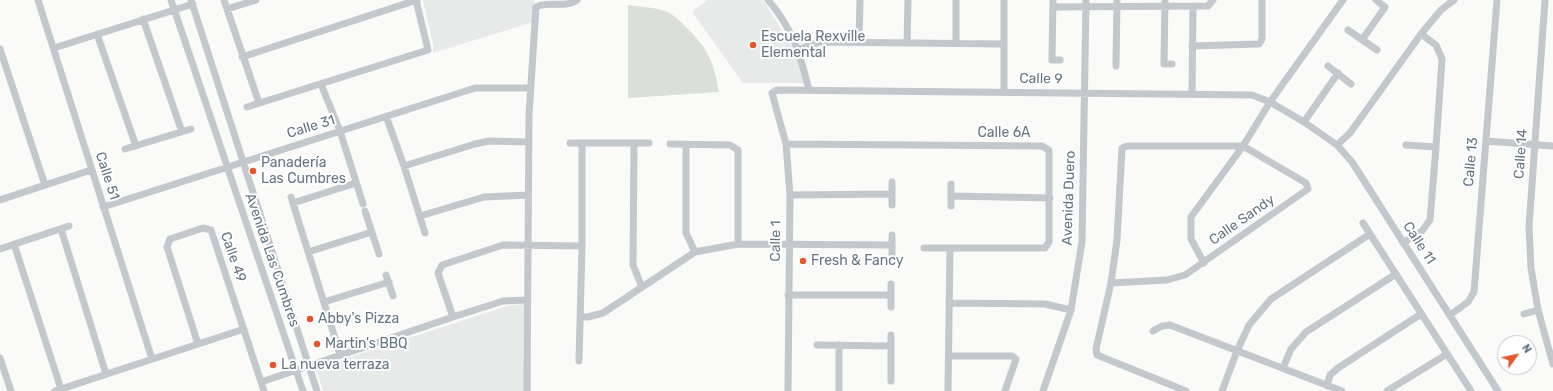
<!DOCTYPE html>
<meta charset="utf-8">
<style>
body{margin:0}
#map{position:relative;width:1553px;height:391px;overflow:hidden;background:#fafaf8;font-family:Rubik,sans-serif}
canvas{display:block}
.north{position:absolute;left:1497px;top:335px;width:40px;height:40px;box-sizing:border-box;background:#fff;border:1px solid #c1c8cd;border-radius:50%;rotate:57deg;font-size:11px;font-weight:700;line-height:16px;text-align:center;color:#657683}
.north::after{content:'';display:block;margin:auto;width:14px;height:18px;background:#e4572e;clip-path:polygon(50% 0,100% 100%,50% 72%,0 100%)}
</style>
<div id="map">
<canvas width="1553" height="391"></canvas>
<div class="north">N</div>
</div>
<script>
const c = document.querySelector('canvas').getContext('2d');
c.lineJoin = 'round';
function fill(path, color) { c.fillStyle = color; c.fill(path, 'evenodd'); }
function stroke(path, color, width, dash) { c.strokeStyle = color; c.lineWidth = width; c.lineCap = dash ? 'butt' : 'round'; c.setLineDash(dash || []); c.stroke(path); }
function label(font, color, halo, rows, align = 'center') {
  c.font = font + ' Rubik,sans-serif'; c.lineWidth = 4; c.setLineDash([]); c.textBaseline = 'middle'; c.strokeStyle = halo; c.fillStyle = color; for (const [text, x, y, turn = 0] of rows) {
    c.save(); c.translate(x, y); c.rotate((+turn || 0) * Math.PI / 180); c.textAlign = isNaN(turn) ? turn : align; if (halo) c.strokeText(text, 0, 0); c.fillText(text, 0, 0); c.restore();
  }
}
const built = new Path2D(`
 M423 0H534L533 22 433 53V45Z
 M707 0H763L795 51 804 83H743L692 12Z
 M531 303V391H323L316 368 507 306Z`);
const green = new Path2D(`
 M628 5C641 7 655 7 667 12 676 16 682 23 689 30 709 50 714 64 719 92L628 98Z`);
const minor = new Path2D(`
 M38 0 152 359
 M171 0 303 391
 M191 0 317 391
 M224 0 259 103
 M768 0C793 29 800 54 809 90
 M1053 0 1052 60H1060
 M1165 0 1164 64H1172
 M1545 0 1529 227 1531 268 1538 310 1553 364
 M1053 7 1208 6 1213 0
 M227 9 256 0
 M143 19 182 132
 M1348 30 1377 50
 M97 34 136 146
 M1362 40 1385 7 1376 0
 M859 42 860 0
 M907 43 908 0
 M956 43V0
 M1192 46 1259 44 1262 39V0
 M54 48 193 4
 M0 49 45 185
 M799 49 820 42 1004 44
 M242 57 417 0
 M1116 66 1117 0
 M1328 66 1351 84
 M321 84 340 131 363 204
 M1004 92V0
 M1192 94 1193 6
 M247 107 428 50 416 0
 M386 116 404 166 425 233
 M1304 122 1338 73
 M1486 141 1553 146
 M570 143H649
 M634 144 633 265 642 287
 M670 144 730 145 738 150V244
 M686 144V233L695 252
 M786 144 1042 146 1049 150V242L1045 248H924
 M1337 145 1350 133 1421 34 1441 10 1454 0
 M1406 145 1436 147
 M125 149 191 129
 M404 166 475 144 489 141 529 142
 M951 184V206
 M790 195 892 194
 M951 196 1050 198
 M291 197 340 354
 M0 200 91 170
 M293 203 356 183
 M892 205V182
 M103 207 475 88H530
 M365 211 379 254
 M420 216 484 197 528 195
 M1363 223 1471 391
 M61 229 106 374
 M892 235V257
 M1403 243 1422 231 1430 220 1436 147 1442 59 1436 45 1421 34
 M14 244 61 389
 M0 249 69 226
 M308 252 372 232
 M1204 263 1191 239V217L1243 146 1270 102 1343 0
 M386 275 393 296
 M1111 283 1167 280 1185 275 1308 189 1306 183 1243 146H1127L1122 148 1117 240 1111 283 1096 349 1097 355 1186 391
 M891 284V307
 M788 295H891
 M324 302 389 282
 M949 303 1045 304 1071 310
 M1524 314 1538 310
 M1450 315 1468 302 1474 292 1497 0
 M453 317 438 273 442 265 503 245 582 246
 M580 317H588L603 313 695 252 738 244 892 245
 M1153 331 1162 326 1170 325 1342 391
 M891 335V381
 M198 344 167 247 170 239 203 228 211 230 264 391
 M817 345 891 346
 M949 356H1012L1016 359 1005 391
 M0 358 11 391
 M579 361 582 246V143
 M1283 368 1291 349 1306 332 1396 274
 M261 382 453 317 503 301 527 300
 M1327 386 1330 375 1338 368 1421 314
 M55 391 244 329
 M527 391 529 115 536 7C549 0 564 9 577 0
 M788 391 790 195 786 144 772 93 777 90 1252 95 1270 102 1304 122 1337 145 1352 162 1498 391
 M839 391V345
 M948 391 950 248
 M1043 391 1071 310 1082 242 1086 0
 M1222 391 1237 351 1249 325 1271 299 1370 234
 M1387 391 1447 354`);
const markers = [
 [753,45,4,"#e4572e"],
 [253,171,4,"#e4572e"],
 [803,261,4,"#e4572e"],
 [310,319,4,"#e4572e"],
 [317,344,4,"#e4572e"],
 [273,365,4,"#e4572e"]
];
const poiNames = [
 ["Escuela Rexville",761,37],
 ["Elemental",761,53],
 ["Panadería",261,163],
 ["Las Cumbres",261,179],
 ["Fresh & Fancy",811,261],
 ["Abby's Pizza",318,319],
 ["Martin's BBQ",325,344],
 ["La nueva terraza",281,365]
];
const streetNames = [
 ["Calle 9",1041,79,1],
 ["Calle 31",311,127,-17],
 ["Calle 6A",1004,133],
 ["Calle 14",1521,154,-86],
 ["Calle 13",1471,162,-85],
 ["Calle 51",107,176,72],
 ["Avenida Duero",1069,198,-88],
 ["Calle Sandy",1242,220,-35],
 ["Calle 1",776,241,-89],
 ["Calle 11",1419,243,57],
 ["Calle 49",233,257,71],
 ["Avenida Las Cumbres",272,260,71]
];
fill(built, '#e8e9e9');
fill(green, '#dadfd7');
stroke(minor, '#c3c8cc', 7);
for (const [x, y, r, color] of markers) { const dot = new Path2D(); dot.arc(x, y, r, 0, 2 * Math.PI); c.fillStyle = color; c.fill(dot); stroke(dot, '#fff', 1.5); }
label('14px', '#657683', '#fff', poiNames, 'left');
label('14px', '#657683', '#fff', streetNames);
</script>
